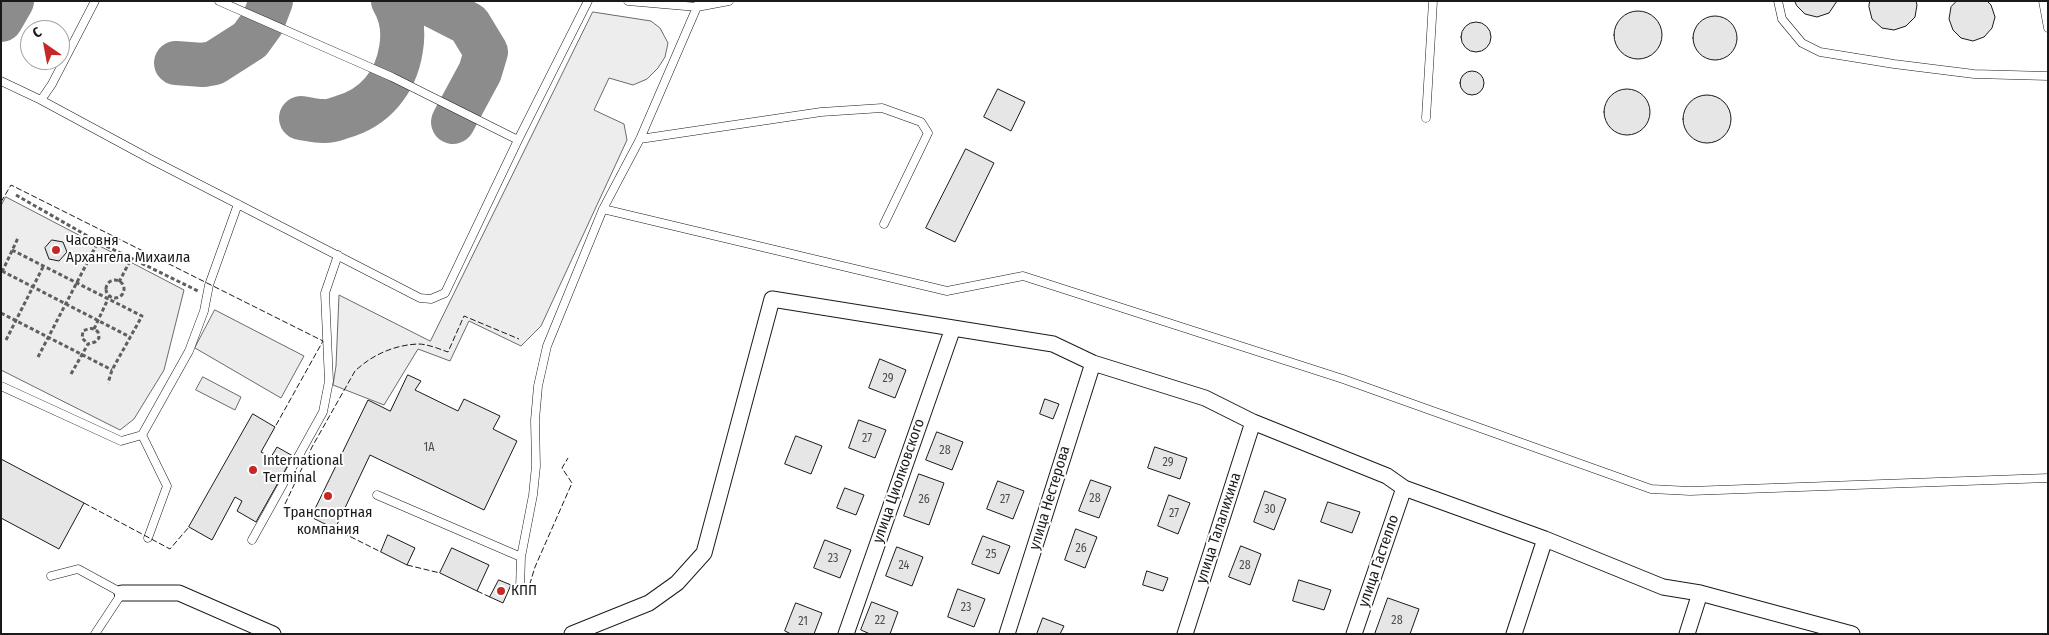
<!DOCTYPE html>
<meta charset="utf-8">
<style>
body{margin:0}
#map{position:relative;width:2049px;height:635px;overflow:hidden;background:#fff;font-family:"Fira Sans Condensed",sans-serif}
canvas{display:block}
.frame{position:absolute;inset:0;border:2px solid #1a1a1a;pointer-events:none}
.north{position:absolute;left:20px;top:20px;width:50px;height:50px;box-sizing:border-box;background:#fff;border:1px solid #a3a3a3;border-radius:50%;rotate:327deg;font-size:14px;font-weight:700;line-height:20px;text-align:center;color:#1a1a1a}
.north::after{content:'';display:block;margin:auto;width:18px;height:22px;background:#c62828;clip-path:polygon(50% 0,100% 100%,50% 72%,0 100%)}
</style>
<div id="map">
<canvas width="2049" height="635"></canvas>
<div class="frame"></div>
<div class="north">С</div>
</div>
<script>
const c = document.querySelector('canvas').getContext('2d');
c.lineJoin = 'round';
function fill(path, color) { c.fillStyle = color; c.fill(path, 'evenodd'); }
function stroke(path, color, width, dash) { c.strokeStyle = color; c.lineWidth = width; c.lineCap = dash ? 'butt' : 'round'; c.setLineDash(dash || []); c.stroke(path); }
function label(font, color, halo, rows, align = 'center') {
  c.font = font + ' "Fira Sans Condensed",sans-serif'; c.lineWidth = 4; c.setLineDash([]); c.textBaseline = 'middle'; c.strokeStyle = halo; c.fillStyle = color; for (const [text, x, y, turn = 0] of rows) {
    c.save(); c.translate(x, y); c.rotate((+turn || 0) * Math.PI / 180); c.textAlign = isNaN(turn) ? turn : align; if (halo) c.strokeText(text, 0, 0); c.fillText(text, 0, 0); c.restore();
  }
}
const built = new Path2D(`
 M593 12 651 21 660 28 668 43 665 57 658 68 647 79 633 85 609 78 594 110 624 124 627 140 541 326 521 346 469 321 450 361 418 349 384 405 333 385 336 366 339 295 430 341Z
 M6 197 184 290 164 370 134 419 120 430 1 370V206Z
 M215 310 304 356 281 398 195 348Z
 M203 377 241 397 235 410 196 390Z`);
const taxiway = new Path2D(`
 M424 1 469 24 486 52 480 72 453 122
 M1 20 12 1
 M176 63 203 65 214 63 250 40 263 22 271 1
 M301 118C308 119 316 121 323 121 329 122 336 119 342 117 375 108 396 82 401 49 404 32 402 16 393 1`);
const building = new Path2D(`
 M1795 1H1837L1829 13 1817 17 1805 14 1797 6Z
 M1870 1H1916L1917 5 1915 17 1906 26 1894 30 1882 28 1872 19 1869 7Z
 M1957 1H1987L1991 5 1995 17 1992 28 1984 37 1973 41 1961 38 1953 30 1949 19 1951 7Z
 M1614 35a24 24 0 1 1 48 0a24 24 0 1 1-48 0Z
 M1693 38a22 22 0 1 1 44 0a22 22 0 1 1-44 0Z
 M1461 37a15 15 0 1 1 30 0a15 15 0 1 1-30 0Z
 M1460 83a12 12 0 1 1 24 0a12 12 0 1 1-24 0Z
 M998 89 1025 102 1011 131 984 117Z
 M1604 112a23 23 0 1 1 46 0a23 23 0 1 1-46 0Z
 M1683 119a24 24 0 1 1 48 0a24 24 0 1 1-48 0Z
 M966 149 994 163 955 242 926 228Z
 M52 240 63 242 67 252 59 261 49 259 45 248Z
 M880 359 906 370 895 398 869 388Z
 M408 375 421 381 415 390 458 411 464 399 500 416 493 429 517 441 484 510 370 455 335 529 311 517 368 400 390 411Z
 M1045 399 1059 404 1053 419 1040 414Z
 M253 414 275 427 261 452 271 457 277 447 293 456 256 522 237 511 242 501 235 497 212 540 189 527Z
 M859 420 886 430 875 458 849 448Z
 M937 432 963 442 952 470 926 460Z
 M796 436 822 446 811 474 785 464Z
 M1155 447 1187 458 1180 479 1148 468Z
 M1 459 84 503 59 549 1 518Z
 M919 474 944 483 929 525 904 516Z
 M1091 480 1111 487 1099 518 1079 511Z
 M998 481 1024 491 1013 519 987 509Z
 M845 488 864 495 856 515 837 508Z
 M1265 491 1286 499 1274 530 1254 522Z
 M1169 495 1190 503 1178 534 1158 526Z
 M1328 502 1360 512 1352 533 1321 522Z
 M1076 529 1097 537 1085 568 1065 560Z
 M388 535 415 548 407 565 381 552Z
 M983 536 1010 546 999 574 972 564Z
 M825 540 851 550 840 578 814 568Z
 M1241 546 1261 554 1250 585 1229 577Z
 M897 547 923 557 912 586 886 576Z
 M452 548 489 565 477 591 440 573Z
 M1147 571 1168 578 1163 591 1143 585Z
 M499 580 511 585 503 603 490 597Z
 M1299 580 1331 590 1324 610 1293 601Z
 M958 589 985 599 974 627 948 617Z
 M1388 598 1419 609 1410 634H1375Z
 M872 602 898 612 890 634H870L861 630Z
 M796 603 822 613 814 634H791L785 631Z
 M1043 618 1064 626 1060 634H1037Z`);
const path = new Path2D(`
 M16 195 98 242 198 291
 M12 250 142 316 112 370 108 383
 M2 271 130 337
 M2 272 18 238
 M106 289a9 9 0 1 1 18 0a9 9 0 1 1-18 0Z
 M119 282 131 259
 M1 313 112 370
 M94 329 108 299
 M6 340 43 267
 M38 357 98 242
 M71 374 88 344 95 342 99 338 98 332C93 327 89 328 83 331L82 338 88 344`);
const service = new Path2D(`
 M95 1 52 84 41 100 154 161 420 298 431 299 445 293 518 140 588 1
 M219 1 392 77 518 140
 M628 1 697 7 699 1
 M1778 1 1782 19 1802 43 1820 52 1894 64 1974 74 2048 76
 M2043 1 2048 28
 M1 81 41 100
 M1426 118 1433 1
 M640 139 821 112 882 108 921 122 928 133 884 224
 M603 209 947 291 1023 276 1343 379 1651 489 1690 491 2048 478
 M1 386 121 441 142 435 189 351 204 311 209 285 238 204
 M142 435 167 486 148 538
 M377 495 521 557
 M252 540 323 412 329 381 325 293 338 255
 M51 576 78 569 122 593 95 634
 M520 589 521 557 533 495 536 466 535 420 538 386 547 346 603 209 640 139 697 7 729 1`);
const minor = new Path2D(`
 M122 593H179L273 634
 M572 634 649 603 677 583 704 553 772 299 1053 344 1093 363 1205 398 1253 422 1387 476 1404 488 1545 539 1663 587 1700 593 1852 634
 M846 634 953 328
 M1007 634 1093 363
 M1185 634 1253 422
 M1354 634 1404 488
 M1514 634 1545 539
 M1687 634 1700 593`);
const fence = new Path2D(`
 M1 202 11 185 323 341 275 427
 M84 503 170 549 189 527
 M285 504 312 447 355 371C372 355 394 345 418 344 428 344 439 349 448 352L464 316 519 339
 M335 529 381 552
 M407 565 440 573
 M510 587 511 585 528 590 535 567 572 483 562 468 568 458
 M477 591 490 597`);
const markers = [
 [56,250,5,"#c62828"],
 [253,470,5,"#c62828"],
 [328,496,5,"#c62828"],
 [501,591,5,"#c62828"]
];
const numberNames = [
 ["29",888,379],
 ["27",867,439],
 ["1А",429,448],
 ["28",945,451],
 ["29",1168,463],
 ["28",1095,499],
 ["26",924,500],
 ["27",1005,500],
 ["30",1270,510],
 ["27",1174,514],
 ["26",1081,549],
 ["25",991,555],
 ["23",833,559],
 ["24",904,566],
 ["28",1245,566],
 ["23",966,608],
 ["22",880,621],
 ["28",1397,621],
 ["21",803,622]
];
const poiNames = [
 ["Часовня",66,241],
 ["Архангела Михаила",66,258],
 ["International",263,461],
 ["Terminal",263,478],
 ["Транспортная",328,513,"center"],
 ["компания",328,530,"center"],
 ["КПП",511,591]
];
const streetNames = [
 ["улица Циолковского",899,481,-71],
 ["улица Нестерова",1050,498,-73],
 ["улица Талалихина",1219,528,-72],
 ["улица Гастелло",1379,561,-71]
];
fill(built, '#ededed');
stroke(built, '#6a6a6a', 1);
stroke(taxiway, '#8c8c8c', 44);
fill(building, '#e6e6e6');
stroke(building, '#1a1a1a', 1);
stroke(service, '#1a1a1a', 9);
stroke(minor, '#1a1a1a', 17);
stroke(path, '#5f5f5f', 3, [4, 2.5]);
stroke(service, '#fff', 8);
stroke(minor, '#fff', 15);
stroke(fence, '#1a1a1a', 1, [6, 2.5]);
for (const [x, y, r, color] of markers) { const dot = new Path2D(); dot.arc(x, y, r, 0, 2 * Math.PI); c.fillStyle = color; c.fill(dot); stroke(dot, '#fff', 2); }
label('12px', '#4d4d4d', null, numberNames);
label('15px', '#1a1a1a', '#fff', poiNames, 'left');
label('15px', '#1a1a1a', '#fff', streetNames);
</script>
